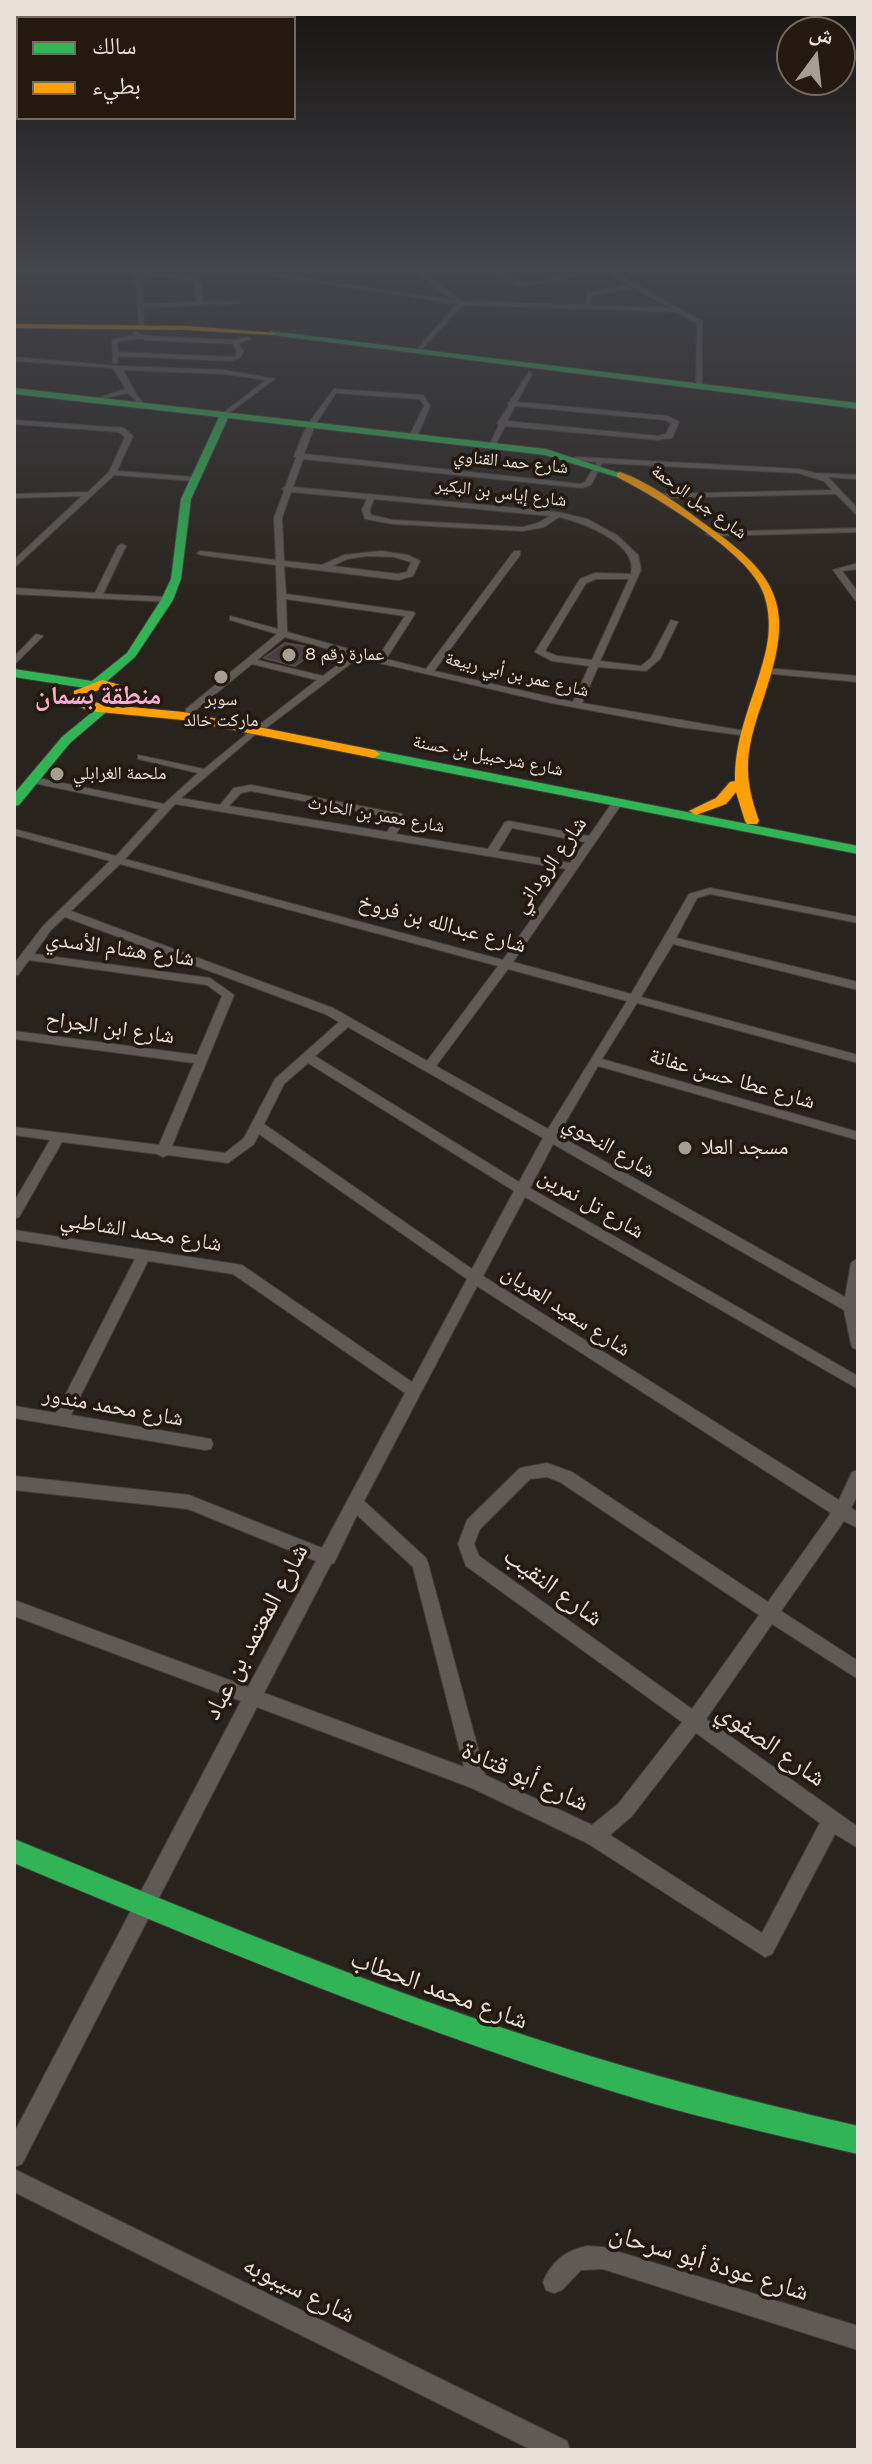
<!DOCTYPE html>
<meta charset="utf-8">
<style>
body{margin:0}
#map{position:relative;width:872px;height:2464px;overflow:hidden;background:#29231d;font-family:Figtree,"Noto Naskh Arabic",sans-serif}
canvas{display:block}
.frame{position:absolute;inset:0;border:16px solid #e8e0d9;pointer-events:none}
.legend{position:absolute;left:16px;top:16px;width:280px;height:104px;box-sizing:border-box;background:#24190f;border:2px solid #726960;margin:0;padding:10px 14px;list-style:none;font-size:24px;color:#e8e0d9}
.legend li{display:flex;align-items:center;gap:16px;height:40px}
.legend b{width:40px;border:2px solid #726960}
.north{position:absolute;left:776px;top:16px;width:80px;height:80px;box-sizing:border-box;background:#24190f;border:2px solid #726960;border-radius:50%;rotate:15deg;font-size:22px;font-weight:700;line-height:32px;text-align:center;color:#e8e0d9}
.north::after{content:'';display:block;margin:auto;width:28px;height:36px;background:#a59e97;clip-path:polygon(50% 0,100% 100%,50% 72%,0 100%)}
</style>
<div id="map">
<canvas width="872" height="2464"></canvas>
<div class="frame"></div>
<ul class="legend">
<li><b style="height:10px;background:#30b455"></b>سالك</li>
<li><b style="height:10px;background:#ff9f0a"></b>بطيء</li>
</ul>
<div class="north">ش</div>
</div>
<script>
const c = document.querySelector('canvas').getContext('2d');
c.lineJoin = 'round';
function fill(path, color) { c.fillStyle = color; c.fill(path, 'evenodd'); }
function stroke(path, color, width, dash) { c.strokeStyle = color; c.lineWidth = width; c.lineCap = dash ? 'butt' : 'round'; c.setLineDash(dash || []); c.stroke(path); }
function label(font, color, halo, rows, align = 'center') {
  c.font = font + ' Figtree,"Noto Naskh Arabic",sans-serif'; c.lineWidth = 7; c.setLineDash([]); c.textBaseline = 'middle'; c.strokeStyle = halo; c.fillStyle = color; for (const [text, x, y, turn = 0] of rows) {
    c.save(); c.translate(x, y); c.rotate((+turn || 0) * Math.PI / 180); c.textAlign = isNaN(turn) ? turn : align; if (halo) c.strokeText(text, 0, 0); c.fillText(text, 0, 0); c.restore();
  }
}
const building = new Path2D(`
 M285 643 308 647 307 657 295 666 264 658Z`);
const street = new Path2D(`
 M135 271 196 277 201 282 203 302 238 301 241 303 143 308 144 327 139 328ZM141 275 192 280 195 282 197 302 143 304Z
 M239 271H254L453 300 414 271H421L462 301 586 305 587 293 629 285 605 271H612L702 321V385L699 387 696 385 697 323 677 312 463 305 420 351 418 348 457 304ZM634 288 670 308 590 305 592 295Z
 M490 271C502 271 510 280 521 282 535 285 580 271 600 271L522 287Z
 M135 331 145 336 234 340 248 337 251 339 238 343 243 351 241 357 231 361 118 356 117 363H113L112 340 135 335 132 333ZM139 338 144 340 232 344 237 351 235 356 231 357 118 352 117 342Z
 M14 357 119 366 225 370 275 379 225 416 223 413 266 380 225 374 123 370 136 394 144 404 141 406 128 393 98 400V398L126 389 113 368 14 361Z
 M529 372 532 374 517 402 667 416 679 422 672 438 658 440 505 426 494 448H488L499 425 497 423 509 406 508 404ZM515 406 665 420 671 423 666 434 658 436 507 421Z
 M334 389 423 395 430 406 417 437 413 439 409 437 424 406 420 399 336 393 315 425 304 454 581 484 585 482 597 462 575 461V457H578L798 469 815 473 858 475V479L828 477 858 509V516L836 494 658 498 654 496 658 494 832 490 824 481 798 473 602 463 591 485 582 488 303 459 293 487 558 512 587 519 618 536 638 555 641 570 600 661 641 666 651 658 671 620 678 622 660 659 646 671 598 667 582 703 745 731 748 732V736L680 727 551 703 358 658 266 728 258 726 317 680 252 664 192 713H186V709L277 634 230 620V616L278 629 276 565 201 555 197 553 201 551 276 560 274 518 284 491 282 489 285 487 296 458 294 456 307 425ZM291 492 367 499 362 510 365 519 393 524 523 531 544 527 559 517C583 523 639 543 631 574L595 573 580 579 535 652 552 661 589 666 573 702 434 671 520 555V551H514L426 669 386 659 415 614 414 612 286 594 284 566 398 580 413 576 420 561 408 555 381 551 344 555 322 565 284 561 282 518ZM374 499 550 516 538 523 523 527 393 520 371 515 370 510ZM368 556 394 557 411 562 407 572 398 574 332 566 347 559ZM596 579H629L592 660 557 656 545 651 586 583ZM286 599 405 616 378 657 287 632ZM285 637 292 639 350 655 323 676 257 660Z
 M14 420 124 428 133 436 117 471 194 477 198 479 194 481 114 475 14 568V560L82 496 14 498V494L88 492 109 472 125 437 119 432 14 424Z
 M858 528V532L710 536 706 534 710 532Z
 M122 544 126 546 103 594 167 597 170 598V602L14 594V588L95 593 118 546Z
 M858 563V569L842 571 858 592V601L855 600 833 570Z
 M36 634 43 636 14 665V657Z
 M766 668 858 676V682L763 673 761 671Z
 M254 728 257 729V733L181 798 220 805 234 788 251 785 402 814 405 819 396 834 488 849 505 822 509 821 589 836 614 800H622L623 802 513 962 631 994 689 894 710 888 858 917V923L710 894 697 898 676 938 858 982V990L673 944 641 997 858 1055V1063L637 1003 602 1059 858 1132V1140L598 1066 558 1135 845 1297 851 1263 858 1258V1350L853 1348 851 1344 844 1310 553 1144 530 1188 858 1376V1389L525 1197 483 1276 839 1500 852 1472 858 1470V1494L851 1508 858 1512V1528L844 1521 781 1611 858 1661V1679L772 1624 706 1719 858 1827V1848L835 1834 772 1954 765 1957 587 1843 472 1788 257 1707 22 2164 14 2167V2133L241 1701 14 1616V1600L248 1687 316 1561 188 1509 14 1490V1476L189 1495 322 1548 405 1393 233 1274 148 1261 71 1415 205 1438 211 1439 213 1444 211 1449 205 1450 14 1418V1406L56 1413 135 1259 14 1240V1230L242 1265 412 1382 467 1279 259 1134 254 1144 228 1163 168 1155 163 1157 157 1154 62 1142 19 1217 14 1219V1202L50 1140 14 1135V1127L159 1145 194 1063 14 1039V1031L197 1055 222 996 207 985 29 960 18 975 14 976V964L43 926 110 861 14 835V829L116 856 159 809 33 783 28 780 33 777 164 804 198 773 138 759V755L204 769ZM251 791 394 818 395 819 387 832 229 806 241 793ZM175 804 566 869 503 960 125 859ZM512 828 585 842 570 863 498 851ZM120 864 498 966 427 1061 333 1008 71 911ZM65 917 325 1014 339 1022 275 1079 244 1138 225 1153 172 1146 234 995 210 978 34 954 51 930ZM508 969 627 1001 548 1129 436 1066ZM348 1027 543 1138 519 1182 315 1056ZM308 1063 514 1191 472 1269 264 1124 284 1084ZM477 1286 831 1513 768 1602 572 1472 547 1463 520 1468 467 1520 458 1544 466 1566 682 1722 618 1804 592 1825 485 1775 428 1563 426 1558 364 1501ZM547 1477 560 1482 759 1615 692 1709 479 1556 474 1544 480 1529 530 1479ZM357 1515 413 1567 464 1767 264 1693 331 1564 334 1563ZM696 1733 820 1823 762 1933 610 1835 632 1816Z
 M14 2169 567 2441 570 2450H532L14 2192Z
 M587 2246 603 2247 858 2326V2350L603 2269 581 2270 562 2290 554 2293 546 2290 543 2282C551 2262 566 2250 587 2246Z`);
const fast = new Path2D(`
 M269 331 858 403V409L272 335Z
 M14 388 546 449 625 475 617 477 545 455 228 418 191 499 181 579 173 600 135 657 99 688 92 689 14 677V669L92 681 127 653 161 600 171 579 181 499 219 417 14 394Z
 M102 704 112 707 70 743 19 805 14 806V794L62 737Z
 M374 750 858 846V854L369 757 368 754Z
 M14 1839C186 1909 358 1981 536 2039 642 2074 749 2101 858 2126V2154C785 2137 713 2121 641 2100 427 2036 220 1949 14 1863Z`);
const slow = new Path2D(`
 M14 324 186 326 276 333 272 335 186 330 14 328Z
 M620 472C654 484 684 509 713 530 785 581 792 614 764 697 757 717 749 740 748 762 747 783 752 801 759 821L757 824H747L745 821 736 792 726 804 696 815 689 811 716 798 730 782 735 781C734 734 756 695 766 650 771 629 770 603 759 584 738 547 655 496 617 477V473Z
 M102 680 131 688 132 698 120 706 183 712 374 750 380 754 374 758 183 720 89 711 74 704V691ZM103 688 121 693 120 696 105 705 84 699V696Z`);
const markers = [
 [289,655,8,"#a59e97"],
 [221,677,8,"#a59e97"],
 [57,774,8,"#a59e97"],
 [685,1148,8,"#a59e97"]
];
const farStreetnames = [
 ["شارع حمد القناوي",511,462,6],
 ["شارع إياس بن البكير",501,493,7],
 ["شارع جبل الرحمة",699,502,36],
 ["شارع عمر بن أبي ربيعة",517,675,13],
 ["شارع شرحبيل بن حسنة",488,756,11],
 ["شارع معمر بن الحارث",376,815,10]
];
const farPoinames = [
 ["عمارة رقم 8",305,655],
 ["سوبر",221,700,"center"],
 ["ماركت خالد",221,721,"center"],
 ["ملحمة الغرابلي",73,774]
];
const streetNames = [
 ["شارع الروداني",550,865,-55],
 ["شارع عبدالله بن فروخ",442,924,15],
 ["شارع هشام الأسدي",120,949,8],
 ["شارع ابن الجراح",110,1028,8],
 ["شارع عطا حسن عفانة",732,1079,16],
 ["شارع النحوي",609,1147,30],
 ["شارع تل نمرين",591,1204,30],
 ["شارع محمد الشاطبي",141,1232,9],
 ["شارع سعيد العريان",566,1311,33],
 ["شارع محمد مندور",113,1407,10]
];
const poiNames = [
 ["مسجد العلا",701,1148]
];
const farDistrictnames = [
 ["منطقة بسمان",98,696]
];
const nearStreetnames = [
 ["شارع النقيب",553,1587,36],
 ["شارع المعتمد بن عباد",256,1632,-62],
 ["شارع الصفوي",771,1745,35],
 ["شارع أبو قتادة",525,1777,24],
 ["شارع محمد الحطاب",439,1990,20],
 ["شارع عودة أبو سرحان",709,2263,17],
 ["شارع سيبوبه",299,2290,26]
];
fill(building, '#463e43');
stroke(building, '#504b4b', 2);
stroke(street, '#443e3b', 2);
stroke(fast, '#443e3b', 2);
stroke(slow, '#443e3b', 2);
fill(street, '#605a56');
fill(fast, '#30b455');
fill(slow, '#ff9f0a');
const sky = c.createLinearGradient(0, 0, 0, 616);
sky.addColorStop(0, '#171310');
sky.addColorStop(0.44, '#43454c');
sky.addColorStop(1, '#43454c00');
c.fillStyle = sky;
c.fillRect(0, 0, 872, 616);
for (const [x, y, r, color] of markers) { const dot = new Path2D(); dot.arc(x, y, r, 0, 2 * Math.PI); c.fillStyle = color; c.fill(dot); stroke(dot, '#24190f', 3); }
label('18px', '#e8e0d9', '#24190f', farStreetnames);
label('18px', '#e8e0d9', '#24190f', farPoinames, 'left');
label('22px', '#e8e0d9', '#24190f', streetNames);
label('22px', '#e8e0d9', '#24190f', poiNames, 'left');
label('bold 26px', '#f9add2', '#24190f', farDistrictnames);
label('26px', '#e8e0d9', '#24190f', nearStreetnames);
</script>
